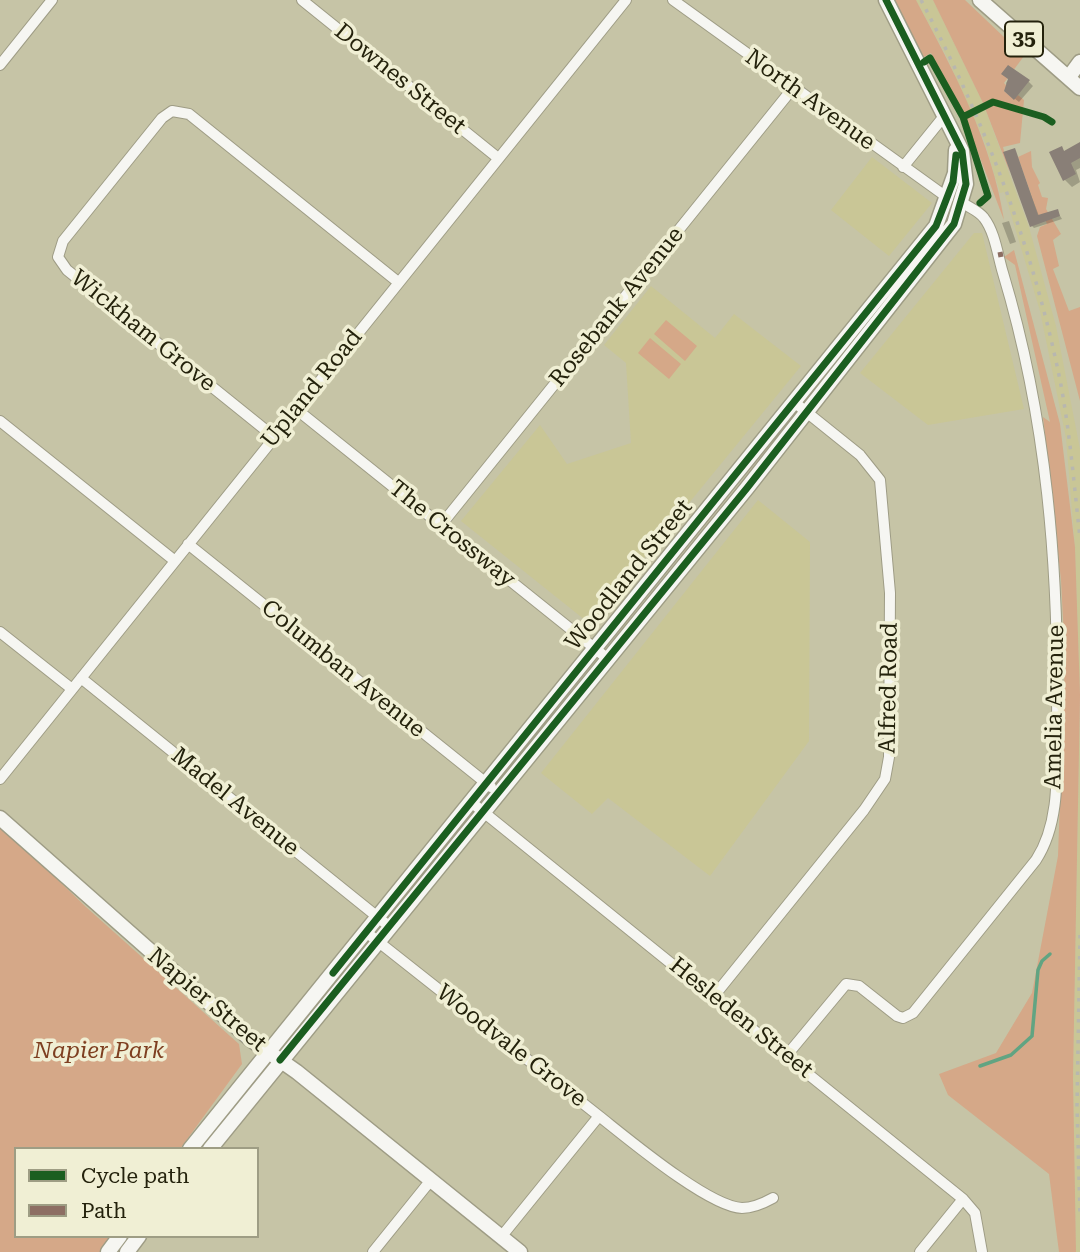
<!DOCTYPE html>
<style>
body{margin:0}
#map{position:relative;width:1080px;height:1252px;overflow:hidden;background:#c6c4a6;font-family:"Roboto Serif",serif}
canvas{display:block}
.legend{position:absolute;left:14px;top:1147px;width:245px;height:91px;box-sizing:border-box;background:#f0efd4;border:2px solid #9e9d84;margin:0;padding:9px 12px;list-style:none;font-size:21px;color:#24220c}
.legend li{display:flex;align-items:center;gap:14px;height:35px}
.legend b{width:35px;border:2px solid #9e9d84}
</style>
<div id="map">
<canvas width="1080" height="1252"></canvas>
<ul class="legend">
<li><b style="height:9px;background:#1b5e20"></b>Cycle path</li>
<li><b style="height:9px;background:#8d6e63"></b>Path</li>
</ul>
</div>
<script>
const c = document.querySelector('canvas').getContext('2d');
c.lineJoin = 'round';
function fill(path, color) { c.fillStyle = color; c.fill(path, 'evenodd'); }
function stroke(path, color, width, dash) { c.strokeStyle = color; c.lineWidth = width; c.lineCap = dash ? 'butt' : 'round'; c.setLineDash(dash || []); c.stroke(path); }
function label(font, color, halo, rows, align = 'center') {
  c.font = font + ' "Roboto Serif",serif'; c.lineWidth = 7; c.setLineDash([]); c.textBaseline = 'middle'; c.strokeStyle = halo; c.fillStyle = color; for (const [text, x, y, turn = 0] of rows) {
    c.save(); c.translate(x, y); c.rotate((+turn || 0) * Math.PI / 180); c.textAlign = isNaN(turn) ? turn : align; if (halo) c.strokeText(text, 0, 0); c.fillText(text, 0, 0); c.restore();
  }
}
const built = new Path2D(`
 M916 0H933L983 103 1029 227 1056 326 1080 449V695L1075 547 1066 438 1040 311 1009 208 1004 192 1000 193 984 140 946 55Z
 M872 157 932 203 889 256 831 210Z
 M974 233H982L1024 409 928 425 860 373Z
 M651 286 715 338 734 314 801 366 590 624 461 521 540 425 567 464 631 443 626 363 604 345Z
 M758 500 810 542 809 741 710 876 608 798 592 814 541 773Z
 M1080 702V1252H1076L1073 1076Z`);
const green = new Path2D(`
 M893 0H916C953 70 992 141 1004 220L965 119 931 53 924 57Z
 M933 0H965L1024 56 1004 83 1007 86 1004 91 1014 99 1018 95 1024 100 1020 143 1003 147 1010 173 983 103Z
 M1031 151 1032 167 1040 183 1038 185 1042 197 1048 198 1046 209 1061 234 1053 240 1059 266 1053 269 1069 311 1080 307V401L1037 236 1040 227 1047 224 1043 214 1038 215 1018 157Z
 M1014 250 1060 424 1075 547 1080 695 1073 1076 1076 1252H1059L1049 1174 948 1095 939 1074 996 1053 1032 993 1058 856 1065 657 1061 580 1043 417 1050 422 1015 265 1004 257Z
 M666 320 697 346 685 361 654 334Z
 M650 338 681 364 669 379 638 353Z
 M0 824 86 907 239 1044 242 1064 180 1149H16V1236H115L103 1252H0Z`);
const shadow = new Path2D(`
 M1009 79 1028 81 1033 86 1019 102 1010 95 1006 83Z
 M1080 144V168L1076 170 1080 182 1072 187 1065 180 1061 148 1065 152Z
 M1014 150 1039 216 1057 211 1062 219 1034 228 1032 226Z
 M1009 221 1016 242 1010 244 1002 223Z`);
const stream = new Path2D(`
 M980 1066 1011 1055 1032 1036 1038 970 1042 961 1050 954`);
const building = new Path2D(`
 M1008 65 1030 80 1014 100 1004 91 1008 79 1001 74Z
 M1080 142V158L1071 163 1076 174 1063 181 1049 152 1062 146 1064 151Z
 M1015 148 1038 215 1058 209 1060 216 1030 227 1003 152Z`);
const street = new Path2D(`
 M302 0 498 158
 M673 0 948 198
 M0 65 52 0
 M903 167 945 115
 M296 409 608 659
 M0 421 175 561
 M273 436 67 270 58 257 63 241 162 118 172 111 189 114 398 282
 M441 525 793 88
 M188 544 491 787
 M0 632 72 689
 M81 678 390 927
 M0 779 626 0
 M471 802 963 1199 975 1213 982 1252
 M366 932 599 1116 501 1237
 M714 996 864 810 885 779 889 757 890 593 880 480 860 455 794 402
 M787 1055 846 984 859 986 897 1016 903 1018 913 1013 1036 860C1062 820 1056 766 1057 720 1059 569 1047 419 1003 273 998 257 995 232 984 218 979 211 970 208 963 203
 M599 1116C627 1138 709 1207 742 1208 753 1208 764 1203 773 1198
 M373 1252 431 1180
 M920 1252 963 1199`);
const secondary = new Path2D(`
 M1069 77 1080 62
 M0 818 250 1039 297 1072 520 1252
 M190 1149 936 226 955 173 956 150
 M210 1149 747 488 954 224 966 184 962 151 886 0
 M108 1252 120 1236
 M127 1252 139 1236`);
const primary = new Path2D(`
 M980 0 1080 88`);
const rail = new Path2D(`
 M921 0C984 120 1033 247 1060 380 1070 432 1074 485 1080 538
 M1080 935 1077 1106 1080 1214`);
const quiet = new Path2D(`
 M998 255 1003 254`);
const cycleway = new Path2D(`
 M924 62 930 58 963 117 988 196 980 203
 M963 117 993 102 1044 117 1052 122
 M333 973 936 226 953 182 956 155
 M280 1060 747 488 954 224 966 184 962 151 886 0`);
const shields = [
 [1024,39,38]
];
const shieldNames = [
 ["35",1024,39]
];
const streetNames = [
 ["Downes Street",400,79,39],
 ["North Avenue",810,100,36],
 ["Rosebank Avenue",617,307,-51],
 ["Wickham Grove",143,331,39],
 ["Upland Road",312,389,-51],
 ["The Crossway",452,534,39],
 ["Woodland Street",629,575,-51],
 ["Columban Avenue",343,669,39],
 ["Alfred Road",889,688,-89],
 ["Amelia Avenue",1055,707,-89],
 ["Madel Avenue",235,802,39],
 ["Napier Street",207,1000,40],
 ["Hesleden Street",741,1018,39],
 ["Woodvale Grove",511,1046,38]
];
const parkNames = [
 ["Napier Park",99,1051]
];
fill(built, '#c9c696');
fill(green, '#d5a888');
fill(shadow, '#0003');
stroke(stream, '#61a482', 3.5);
fill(building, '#897f77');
stroke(street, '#9e9c85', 12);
stroke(secondary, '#9e9c85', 17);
stroke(primary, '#9e9c85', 17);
stroke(street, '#f6f6f2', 10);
stroke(secondary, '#f6f6f2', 14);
stroke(primary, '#f6f6f2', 14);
stroke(rail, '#b8b7af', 3.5, [3.5, 7]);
stroke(quiet, '#8d6e63', 5, [10, 5]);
stroke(cycleway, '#1b5e20', 7);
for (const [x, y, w] of shields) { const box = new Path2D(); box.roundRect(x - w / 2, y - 17.5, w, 35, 5); c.fillStyle = '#f0efd4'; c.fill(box); stroke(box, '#24220c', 2); }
label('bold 21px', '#24220c', null, shieldNames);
label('23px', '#24220c', '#f0efd4', streetNames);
label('italic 23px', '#7e3f20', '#f0efd4', parkNames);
</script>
